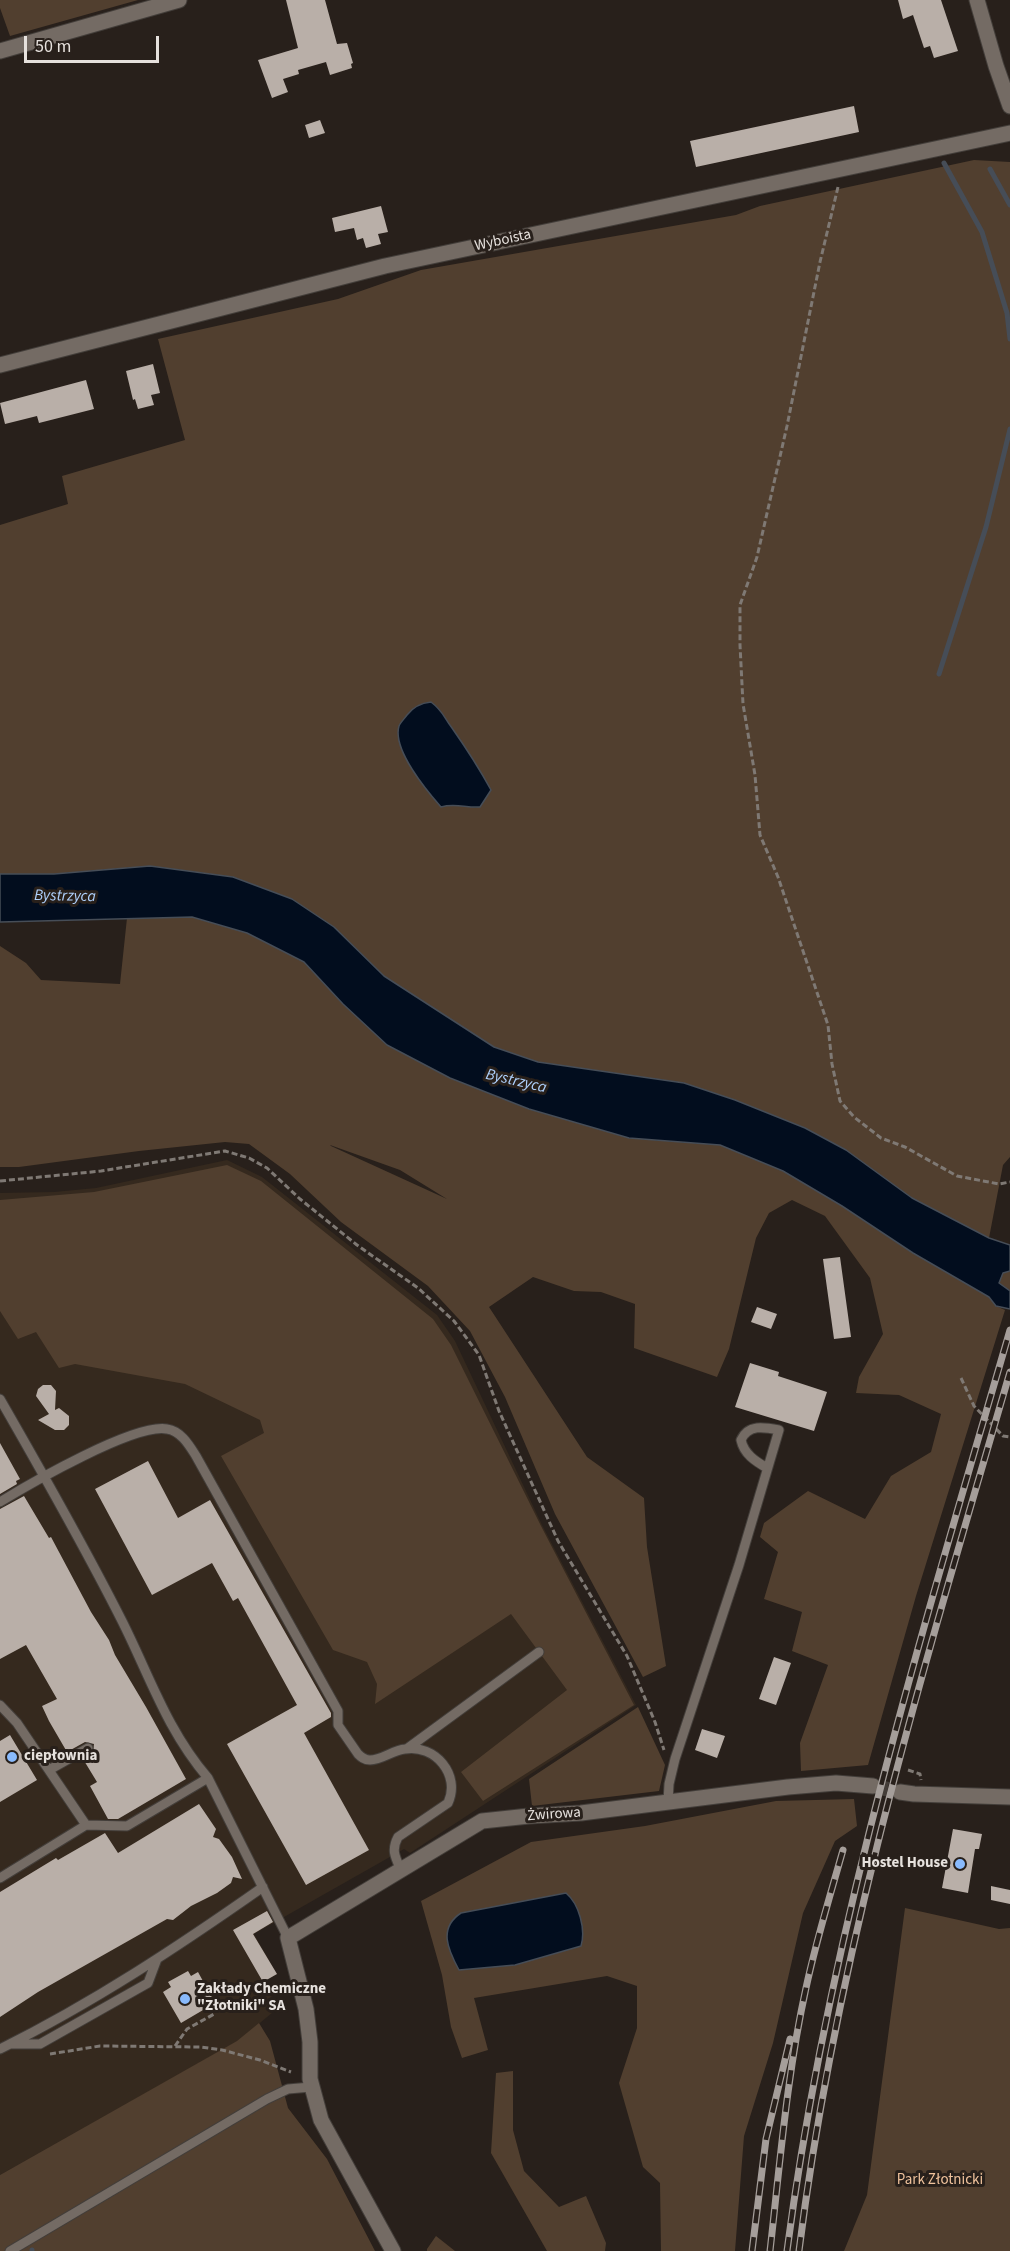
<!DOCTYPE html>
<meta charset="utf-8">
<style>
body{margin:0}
#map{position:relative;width:1010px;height:2251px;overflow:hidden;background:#28201b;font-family:"Source Sans 3",sans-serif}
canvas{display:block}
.scale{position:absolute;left:24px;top:36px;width:135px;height:27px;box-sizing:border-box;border:3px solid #e6e1dd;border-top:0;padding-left:8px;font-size:18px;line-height:21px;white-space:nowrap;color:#e6e1dd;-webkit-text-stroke:4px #28201b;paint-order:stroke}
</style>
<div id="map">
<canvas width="1010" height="2251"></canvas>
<div class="scale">50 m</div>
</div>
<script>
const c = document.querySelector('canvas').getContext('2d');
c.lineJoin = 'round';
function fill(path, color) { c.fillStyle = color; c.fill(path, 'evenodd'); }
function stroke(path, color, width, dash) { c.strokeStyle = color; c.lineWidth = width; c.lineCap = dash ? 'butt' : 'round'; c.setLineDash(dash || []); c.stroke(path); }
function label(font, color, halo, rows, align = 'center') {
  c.font = font + ' "Source Sans 3",sans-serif'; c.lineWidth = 6; c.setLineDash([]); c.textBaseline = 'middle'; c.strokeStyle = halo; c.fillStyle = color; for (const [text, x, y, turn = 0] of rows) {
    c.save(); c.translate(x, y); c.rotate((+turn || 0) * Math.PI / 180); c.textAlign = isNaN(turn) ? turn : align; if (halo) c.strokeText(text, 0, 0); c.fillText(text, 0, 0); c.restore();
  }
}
const built = new Path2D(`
 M227 1160 262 1177 437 1315 455 1341 542 1525 636 1705 410 1853 404 1849 254 1934 277 1974 263 1982 278 2008 238 2041 0 2175V1193L54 1192 96 1188Z`);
const green = new Path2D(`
 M0 0H138L10 36 0 8Z
 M974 160 1010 162V1157L1003 1165 989 1238 912 1198 805 1128 735 1100 684 1083 538 1062 494 1047 384 976 334 927 233 877 150 866 54 874H0V525L68 504 62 476 185 440 158 339 338 299 421 270 736 215 760 206Z
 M192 917 247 933 304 962 343 1004 450 1078 529 1109 629 1138 720 1145 784 1171 842 1206 913 1253 989 1297 996 1306 1005 1310 916 1596 868 1765 801 1771 800 1743 828 1665 792 1651 802 1612 764 1599 778 1552 760 1537 764 1523 808 1491 865 1519 891 1476 931 1452 941 1414 899 1395 856 1393 859 1377 883 1334 870 1278 825 1216 792 1200 769 1213 756 1238 729 1349 717 1377 634 1348 635 1304 601 1292 574 1291 533 1277 489 1307 587 1457 644 1498 647 1547 666 1666 643 1677 555 1514 505 1397 470 1331 428 1286 341 1222 290 1174 249 1144 225 1142 139 1151 19 1167H0V946L26 963 41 980 120 984 127 918ZM330 1145 400 1170 447 1199 331 1146Z
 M227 1165 261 1181 433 1319 451 1345 541 1526 634 1705 483 1801 461 1772 567 1690 511 1614 375 1704 377 1684 367 1662 333 1650 221 1456 264 1433 260 1420 185 1384 75 1364 59 1368 36 1332 18 1339 0 1311V1200L94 1192Z
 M1010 1271V1291L999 1283 1003 1272Z
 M638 1707 665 1765 659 1791 532 1806 529 1779Z
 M854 1799 857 1826 835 1841 803 1913 773 2043 744 2136 735 2251H661L660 2183 643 2167 619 2083 637 2028V1986L607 1976 474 1998 488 2050 462 2058 451 2027 442 1975 421 1901 531 1842 645 1826 776 1801Z
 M905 1908 999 1929 1010 1928V2251H844L867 2195Z
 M259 2023 270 2041 288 2108 327 2159 375 2251H0V2175L237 2041Z
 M513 2071V2130L524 2171 559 2207 586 2196 606 2243 605 2251H547L491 2153 496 2073Z
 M436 2236 455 2251H427V2249Z`);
const water = new Path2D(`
 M431 702C443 711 443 716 452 728 466 748 479 768 491 790L480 807C466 808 455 803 441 807 427 791 392 749 399 726 400 723 405 718 407 715 413 707 421 703 431 702Z
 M150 866 233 877 292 899 334 927 384 976 494 1047 538 1062 684 1083 735 1100 805 1128 846 1150 912 1198 989 1238 1010 1245V1271L1003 1273 999 1283 1010 1291V1309L996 1306 989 1297 913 1253 842 1206 783 1171 720 1145 629 1138 529 1109 450 1078 387 1045 343 1004 304 962 247 933 192 917 0 922V874H54Z
 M566 1893C579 1904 586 1929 581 1946L515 1965 459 1970C448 1950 438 1928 461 1913Z`);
const stream = new Path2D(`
 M944 163 982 232 1007 313 1010 339
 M990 169 1010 205
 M939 674 986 527 1010 429
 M32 2250V2251`);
const building = new Path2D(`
 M286 0H325L337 44 347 43 353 63 351 64 352 68 330 75 326 62 298 70 299 74 283 79 288 92 272 98 258 60 298 48Z
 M898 0H941L958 51 934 58 930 46 924 48 913 15 903 19Z
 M854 106 859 132 696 167 690 141Z
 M320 120 325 133 309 138 305 125Z
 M381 206 388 232 378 234 381 244 366 248 363 238 357 240 354 228 335 232 332 218Z
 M153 364 160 393 151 395 154 405 138 409 135 399 133 400 126 371Z
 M86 380 94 409 39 423 37 416 5 424 0 403Z
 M840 1257 851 1337 834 1339 823 1259Z
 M757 1307 777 1314 771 1329 751 1322Z
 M750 1363 779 1372 778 1376 827 1392 814 1431 735 1407Z
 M43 1385H51L56 1391 55 1410 59 1408 69 1416V1425L64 1430H55L38 1420 49 1414 36 1396 38 1389Z
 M0 1443 20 1479 16 1481 17 1484 0 1494Z
 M148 1461 178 1518 210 1500 331 1713V1717L304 1733 369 1850 306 1885 227 1744 297 1705 238 1598 233 1601 212 1563 152 1595 95 1489Z
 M24 1496 49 1538 51 1537 91 1612 109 1640 115 1655 146 1707 186 1779 118 1819H108L90 1786 97 1782 83 1759 93 1752 94 1744 85 1742 67 1752 49 1721 42 1706 57 1699 26 1645 0 1659V1509Z
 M774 1657 791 1663 776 1705 759 1699Z
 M702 1729 725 1736 717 1758 695 1750Z
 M10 1735 37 1780 0 1802V1741Z
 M199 1804 216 1829 213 1837 219 1839 232 1857 242 1879 233 1877 231 1883 217 1893 191 1906 173 1920 167 1919 38 1992 0 2017V1892L56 1858 58 1860 105 1833 118 1853Z
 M953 1829 982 1834 979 1849H975L968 1893 942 1888Z
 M991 1886 1010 1890V1904L991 1900Z
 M267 1911 273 1922 253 1934 277 1974 263 1982 233 1930Z
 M188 1971 191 1976 198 1972 215 2003 181 2023 163 1992 171 1987 168 1982Z`);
const minorTunnel = new Path2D(`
 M873 1786 900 1792`);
const path = new Path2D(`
 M838 187 820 262 787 426 757 557 740 605V645L743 704 755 775 760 835 778 877 828 1025 832 1064 840 1101 854 1117 881 1138 905 1147 957 1176 999 1184 1010 1182
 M0 1181 101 1171 225 1151 249 1158 267 1168 300 1199 357 1245 418 1288 454 1321 479 1355 499 1411 558 1541 627 1656 655 1722 664 1750
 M961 1378 974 1406 1003 1436 1010 1437
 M908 1770 920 1774 921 1780
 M175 2046 187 2029 216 2013
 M50 2054 100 2046 201 2047 222 2050 260 2060 291 2072`);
const service = new Path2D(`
 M0 1399C42 1472 83 1544 121 1619 149 1674 166 1729 208 1778
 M0 1502C31 1483 135 1423 167 1429 181 1431 189 1445 196 1456L338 1711V1725L358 1754C361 1757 364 1760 370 1760 382 1760 393 1750 405 1749 435 1744 461 1775 448 1803L398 1837C391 1850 395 1857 401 1870
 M0 1705 17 1723 86 1825
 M408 1748 539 1652
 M49 1770 88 1748
 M668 1802 669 1784 675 1759 739 1565 779 1430C764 1427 748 1424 741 1440 744 1454 755 1461 767 1468
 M0 1878 86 1825 127 1826 208 1778 288 1938
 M12 2044H40L148 1983 157 1959
 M0 2049C93 2003 179 1946 263 1887
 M10 2251 267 2099 288 2089 311 2087`);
const minor = new Path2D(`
 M977 0 996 66 1010 106
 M0 51 179 0
 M0 365 385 266 1010 133
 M900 1792 914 1794 1010 1797
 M393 2251 321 2120 310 2079V2042L306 2009 288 1938 482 1821 529 1816 581 1813 788 1787 836 1783 873 1786`);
const rail = new Path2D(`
 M752 2251 766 2139 790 2039
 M770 2251C780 2163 787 2074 806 1988 816 1941 830 1896 843 1850
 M787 2251C828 1937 922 1633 1010 1330
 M799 2251C836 1952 926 1660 1010 1372`);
const markers = [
 [12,1757,6,"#89bafc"],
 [960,1864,6,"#89bafc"],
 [185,1999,6,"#89bafc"]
];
const streetNames = [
 ["Wyboista",503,241,-12],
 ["Żwirowa",554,1815,-4]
];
const poiNames = [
 ["ciepłownia",24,1757],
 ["Hostel House",948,1864,"right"],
 ["Zakłady Chemiczne",197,1990],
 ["\"Złotniki\" SA",197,2007]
];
const parkNames = [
 ["Park Złotnicki",940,2181]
];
const waterNames = [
 ["Bystrzyca",65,897,1],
 ["Bystrzyca",516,1082,13]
];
fill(built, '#35291e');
fill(green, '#513f2f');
fill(water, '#020d1e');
stroke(water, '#464d57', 1.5);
stroke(stream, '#464d57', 5);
fill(building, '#b9afa8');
stroke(minorTunnel, '#443d38', 15, [15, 8]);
stroke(service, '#433e3a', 11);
stroke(minor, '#433e3a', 17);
stroke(path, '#7f7974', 3, [6, 3]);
stroke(service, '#746b64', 9);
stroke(minor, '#746b64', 15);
stroke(rail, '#a59e9a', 7);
stroke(rail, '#28201b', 4.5, [14]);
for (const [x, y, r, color] of markers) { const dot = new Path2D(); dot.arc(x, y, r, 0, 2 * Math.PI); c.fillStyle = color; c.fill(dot); stroke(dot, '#28201b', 2); }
label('15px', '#e6e1dd', '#28201b', streetNames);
label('bold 15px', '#e6e1dd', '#28201b', poiNames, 'left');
label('15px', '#efc29c', '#28201b', parkNames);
label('italic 16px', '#aed0fc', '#28201b', waterNames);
</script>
